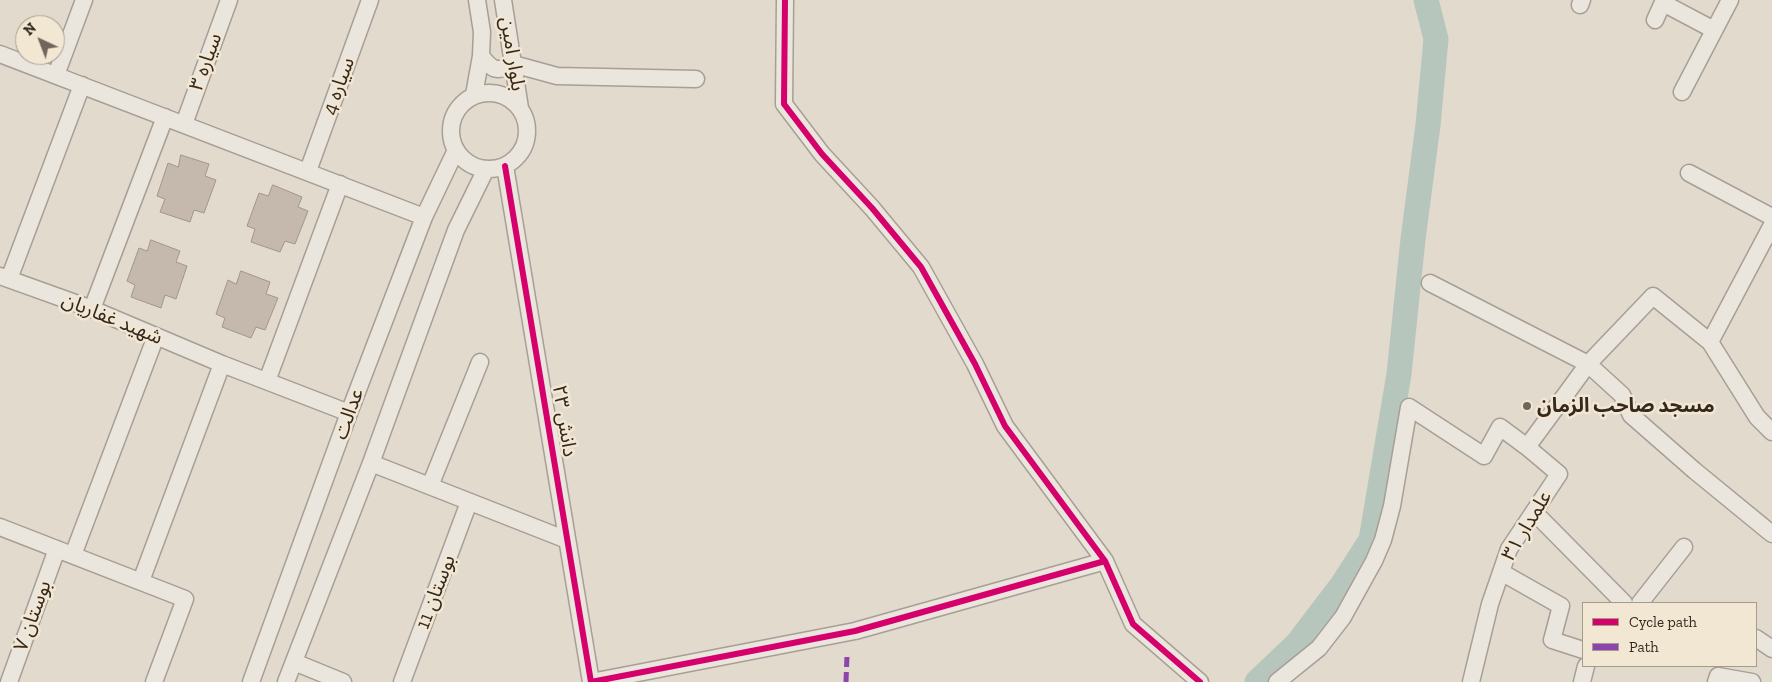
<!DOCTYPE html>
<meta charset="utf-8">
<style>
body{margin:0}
#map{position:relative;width:1772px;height:682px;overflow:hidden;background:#e2dacc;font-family:"Zilla Slab",serif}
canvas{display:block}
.legend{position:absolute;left:1582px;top:602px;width:175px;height:65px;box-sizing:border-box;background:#f2e7d3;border:1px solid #a69b8b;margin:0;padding:6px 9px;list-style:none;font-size:15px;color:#34281f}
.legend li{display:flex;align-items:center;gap:10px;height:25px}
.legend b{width:25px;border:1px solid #a69b8b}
.north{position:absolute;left:15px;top:15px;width:50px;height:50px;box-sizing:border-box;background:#f2e7d3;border:1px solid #a69b8b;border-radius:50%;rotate:317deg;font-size:14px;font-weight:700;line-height:20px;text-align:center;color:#34281f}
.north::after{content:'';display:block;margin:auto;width:18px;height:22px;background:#71665c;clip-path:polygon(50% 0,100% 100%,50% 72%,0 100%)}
</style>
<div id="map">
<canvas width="1772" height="682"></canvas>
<ul class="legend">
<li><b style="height:6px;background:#d6006c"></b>Cycle path</li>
<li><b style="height:6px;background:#8e44ad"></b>Path</li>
</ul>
<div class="north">N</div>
</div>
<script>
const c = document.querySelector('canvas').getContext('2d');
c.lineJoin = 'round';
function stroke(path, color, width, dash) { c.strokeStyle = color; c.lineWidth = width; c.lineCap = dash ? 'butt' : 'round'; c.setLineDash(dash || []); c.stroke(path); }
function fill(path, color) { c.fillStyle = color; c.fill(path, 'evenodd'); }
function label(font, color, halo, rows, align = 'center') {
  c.font = font + ' "Zilla Slab","Noto Sans Arabic",serif'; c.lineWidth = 5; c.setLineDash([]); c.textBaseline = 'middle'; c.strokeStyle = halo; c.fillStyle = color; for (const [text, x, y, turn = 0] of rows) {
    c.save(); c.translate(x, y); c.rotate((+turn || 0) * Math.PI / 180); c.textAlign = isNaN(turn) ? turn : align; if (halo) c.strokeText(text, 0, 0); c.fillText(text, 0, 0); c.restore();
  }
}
const river = new Path2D(`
 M1257 682 1297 644 1342 585 1371 540 1399 374 1413 239 1428 125 1436 39 1426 0`);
const building = new Path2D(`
 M181 155 209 164 205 176 216 180 204 213 194 210 190 222 160 212 165 199 157 196 168 163 178 167Z
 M273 185 302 197 298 207 308 211 295 244 285 241 280 252 251 242 255 229 247 226 259 193 268 196Z
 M151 240 180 251 176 262 187 266 176 299 165 295 161 308 131 297 135 285 127 281 139 248 147 251Z
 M241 271 270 282 266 294 278 298 265 330 256 327 251 338 222 327 225 318 216 314 228 280 236 284Z`);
const minor = new Path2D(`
 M503 0 520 108
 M785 0 784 104 822 154 872 208 921 267 975 364 1005 426 1105 561 1133 624 1200 682
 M1663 3 1714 30
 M1580 5 1582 0
 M1655 20 1664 0
 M0 54 424 217
 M481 56C492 70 497 73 513 64L557 76 696 79
 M56 75 84 0
 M1682 92 1730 0
 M451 131a38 38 0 1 1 76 0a38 38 0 1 1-76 0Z
 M474 95 481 56 482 32 477 0
 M184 124 229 0
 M505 166 591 682 855 631 1105 561
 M308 171 370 0
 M1689 173 1772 217
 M0 276 92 309 222 364 349 413
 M9 279 82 85
 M1430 283 1588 364 1622 395 1631 415 1695 471 1772 534
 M92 309 165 117
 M1710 342 1772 225
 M267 381 340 184
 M1527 447 1588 364 1653 296 1710 342 1757 417 1772 432
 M371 463 567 540
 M430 486 480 362
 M1534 512 1624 603
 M0 527 185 599 154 682
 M73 555 156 336
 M1501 572 1561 606 1552 640 1583 650
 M141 581 222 364
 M1640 603 1684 547
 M1756 638 1772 649
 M294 662 343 682
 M9 682 57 549
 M251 682 349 413 424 217 456 150
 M286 682 371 463 456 230 486 169
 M402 682 469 502
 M1277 682 1319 648 1343 617 1374 561 1383 540 1392 506 1409 407 1484 456 1500 427 1527 447 1559 474 1509 549 1490 604 1471 682
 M1582 682 1586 666
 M1716 682 1718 676 1752 682`);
const quiet = new Path2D(`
 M846 682 847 655`);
const cycleway = new Path2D(`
 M785 0 784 104 822 154 872 208 921 267 975 364 1005 426 1105 561 1133 624 1200 682
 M505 166 591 682 855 631 1105 561`);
const markers = [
 [1527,406,5,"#71665c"]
];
const streetNames = [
 ["بلوار امین",512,54,81],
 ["سیاره ۳",206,62,-70],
 ["سیاره 4",339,86,-70],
 ["شهید غفاریان",112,319,22],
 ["عدالت",349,414,-70],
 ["دانش ۲۳",564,421,81],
 ["علمدار ۳۱",1527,526,-59],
 ["بوستان 11",436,592,-69],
 ["بوستان ۷",33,616,-70]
];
const poiNames = [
 ["مسجد صاحب الزمان",1537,406]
];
stroke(river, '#b7c6bc', 25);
fill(building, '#c5b8ad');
stroke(building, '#a2968c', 1);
stroke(minor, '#a79f96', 19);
stroke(minor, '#eae5dd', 16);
stroke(quiet, '#8e44ad', 5, [10, 5]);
stroke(cycleway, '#d6006c', 6);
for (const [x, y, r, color] of markers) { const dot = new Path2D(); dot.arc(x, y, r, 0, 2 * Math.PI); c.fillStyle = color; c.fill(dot); stroke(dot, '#f2e7d3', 2); }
label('20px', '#34281f', '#f2e7d3', streetNames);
label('bold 20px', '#34281f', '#f2e7d3', poiNames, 'left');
</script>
